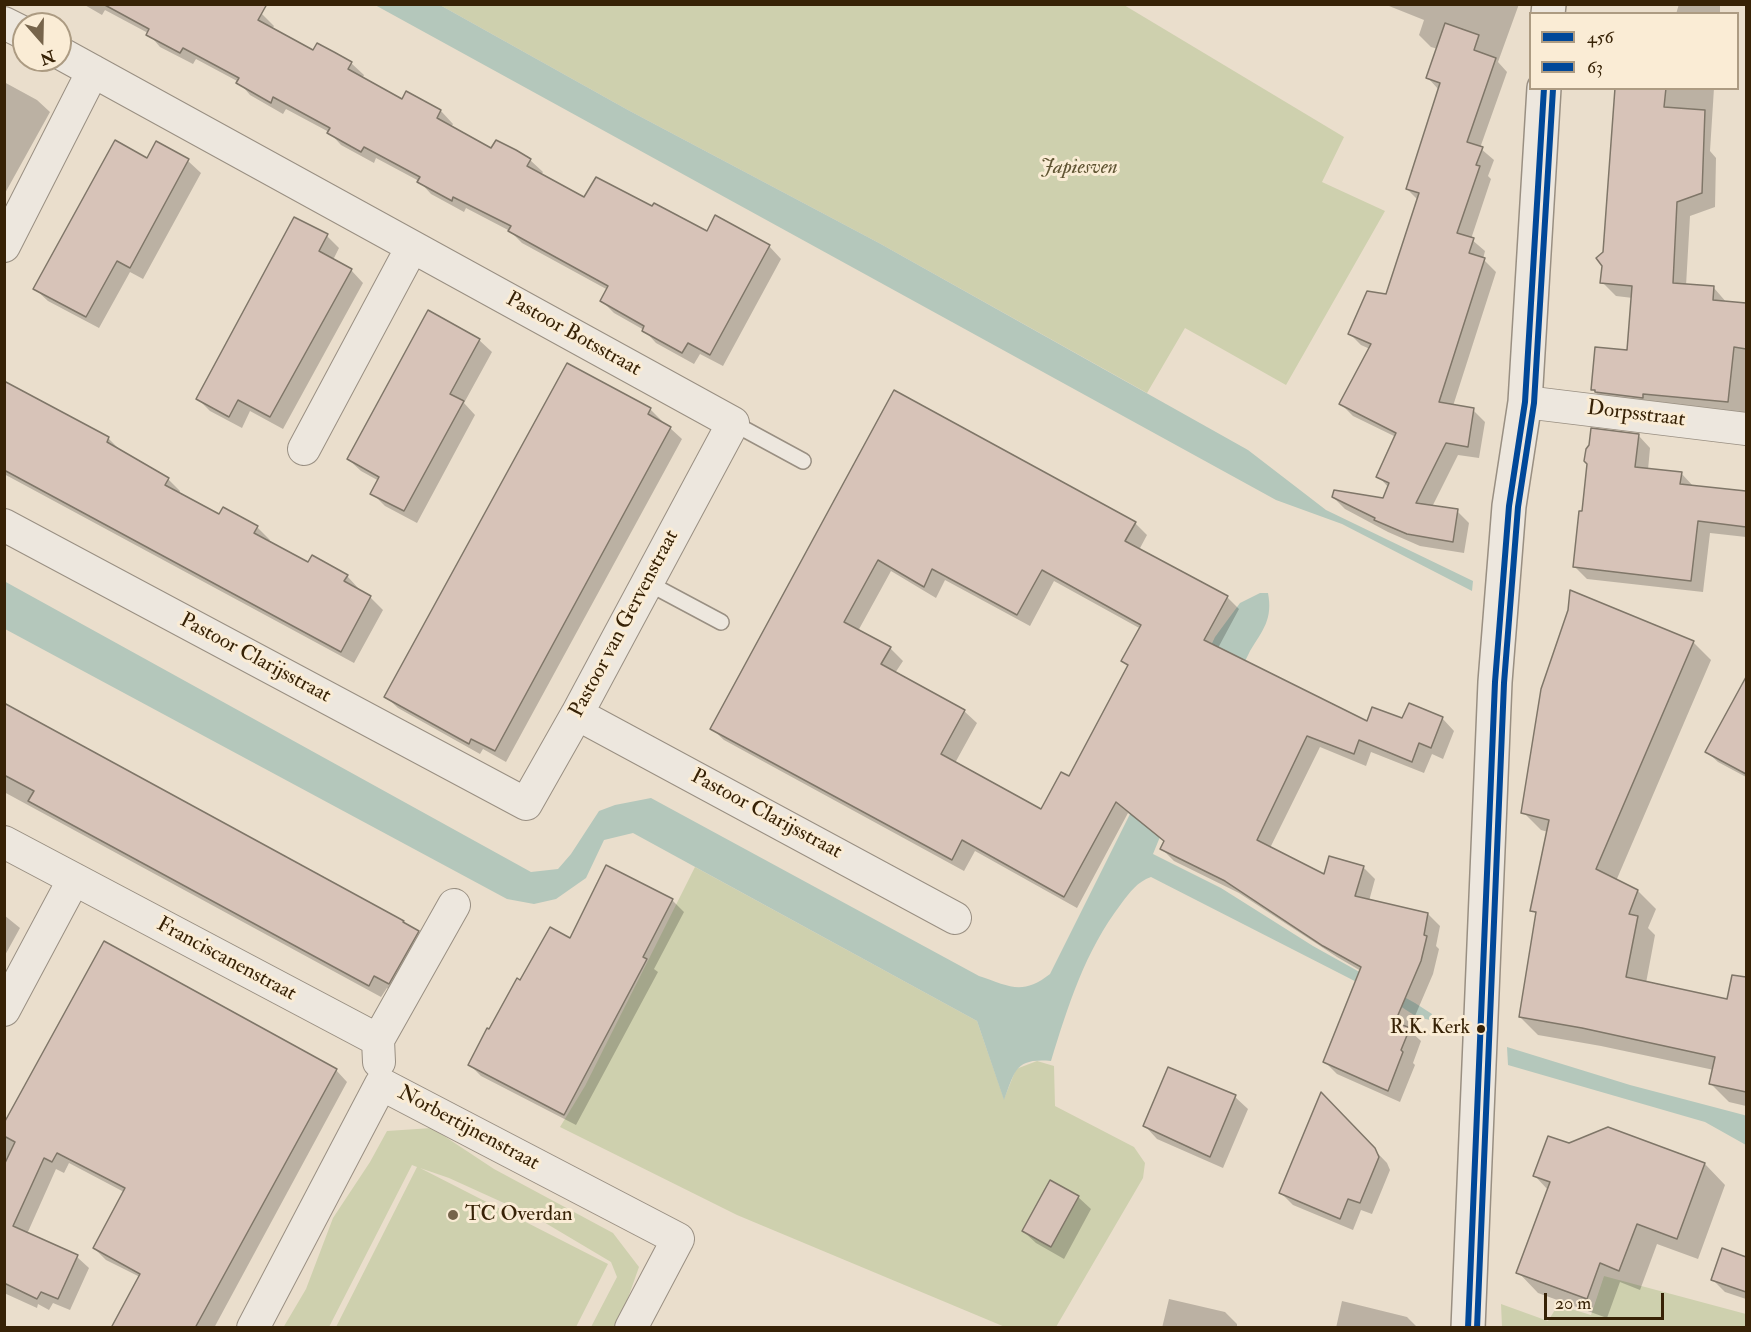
<!DOCTYPE html>
<style>
body{margin:0}
#map{position:relative;width:1751px;height:1332px;overflow:hidden;background:#eadecc;font-family:"IM FELL Double Pica",serif}
canvas{display:block}
.frame{position:absolute;inset:0;border:6px solid #372206;pointer-events:none}
.legend{position:absolute;left:1529px;top:12px;width:210px;height:78px;box-sizing:border-box;background:#faecd5;border:2px solid #ac9b82;margin:0;padding:8px 10px;list-style:none;font-size:18px;color:#372206}
.legend li{display:flex;align-items:center;gap:12px;height:30px}
.legend b{width:30px;border:2px solid #ac9b82}
.north{position:absolute;left:12px;top:12px;width:60px;height:60px;box-sizing:border-box;background:#faecd5;border:2px solid #ac9b82;border-radius:50%;rotate:160deg;font-size:16px;font-weight:700;line-height:24px;text-align:center;color:#372206}
.north::after{content:'';display:block;margin:auto;width:21px;height:27px;background:#76644b;clip-path:polygon(50% 0,100% 100%,50% 72%,0 100%)}
.scale{position:absolute;left:1544px;top:1293px;width:120px;height:27px;box-sizing:border-box;border:3px solid #372206;border-top:0;padding-left:8px;font-size:18px;line-height:21px;white-space:nowrap;color:#372206;-webkit-text-stroke:4px #faecd5;paint-order:stroke}
</style>
<div id="map">
<canvas width="1751" height="1332"></canvas>
<div class="frame"></div>
<ul class="legend">
<li><b style="height:8px;background:#004899"></b>456</li>
<li><b style="height:8px;background:#004899"></b>63</li>
</ul>
<div class="north">N</div>
<div class="scale">20 m</div>
</div>
<script>
const c = document.querySelector('canvas').getContext('2d');
c.lineJoin = 'round';
function fill(path, color) { c.fillStyle = color; c.fill(path, 'evenodd'); }
function stroke(path, color, width, dash) { c.strokeStyle = color; c.lineWidth = width; c.lineCap = dash ? 'butt' : 'round'; c.setLineDash(dash || []); c.stroke(path); }
function label(font, color, halo, rows, align = 'center') {
  c.font = font + ' "IM FELL Double Pica",serif'; c.lineWidth = 6; c.setLineDash([]); c.textBaseline = 'middle'; c.strokeStyle = halo; c.fillStyle = color; for (const [text, x, y, turn = 0] of rows) {
    c.save(); c.translate(x, y); c.rotate((+turn || 0) * Math.PI / 180); c.textAlign = isNaN(turn) ? turn : align; if (halo) c.strokeText(text, 0, 0); c.fillText(text, 0, 0); c.restore();
  }
}
const green = new Path2D(`
 M440 5H1124L1344 137 1322 182 1385 211 1286 385 1185 328 1147 393 879 243 628 110Z
 M695 867 977 1021 1004 1099 1016 1069 1037 1061 1054 1066 1055 1106 1134 1147 1145 1163 1143 1178 1056 1327H1005L737 1215 560 1127 585 1086Z
 M432 1128 494 1169 613 1233 639 1267 623 1312 614 1327H591L617 1277 611 1262 537 1218 449 1178 420 1168 608 1264 576 1327H336L417 1167 412 1165 329 1327 283 1328 306 1289 333 1218 370 1162 387 1131Z
 M1604 1276 1746 1314V1327H1502L1501 1304 1548 1321 1558 1305 1591 1315Z`);
const water = new Path2D(`
 M375 5H440L628 110 879 243 1248 450 1326 510 1473 581 1472 591 1342 524 1276 500Z
 M4 581 531 872 558 869 571 854 599 811 615 805 651 798 979 976C1009 986 1022 996 1050 974L1152 770 1215 637 1240 603 1260 593H1268C1273 619 1263 630 1250 651L1164 827 1153 854 1221 888 1313 946 1415 1003 1432 1014 1430 1020 1417 1017 1386 997 1151 877C1137 882 1130 892 1121 904 1085 951 1068 1006 1051 1061 1015 1058 1015 1071 1004 1100L977 1021 633 833 604 840 586 878 556 899 534 904 507 899 5 629Z
 M1507 1047 1630 1085 1744 1115 1746 1116V1145L1705 1122 1508 1065Z`);
const shadow = new Path2D(`
 M83 4H245L262 14 274 26 272 29 314 52 351 63 364 75 362 79 403 101 407 93 441 111 453 124 451 127 492 150 496 142 530 160 543 172 541 175 585 199 652 208 708 233 769 246 781 259 723 366 700 354 694 364 656 343 644 330 614 313 602 301 608 290 522 243 510 231 466 208 464 212 431 194 419 181 376 158 374 163 341 145 329 132 286 109 283 114 250 95 239 82 196 59 193 64 160 47 148 33 105 10 102 15Z
 M1384 4H1519L1498 62 1507 72 1480 148 1494 160 1488 176 1491 179 1471 239 1485 251 1483 259 1496 272 1453 406 1473 410 1485 422 1479 458 1458 455 1432 507 1457 511 1469 523 1464 553 1420 546 1388 532 1345 509 1333 497 1384 500 1389 488 1378 476 1396 437 1353 416 1341 404 1370 349 1361 345 1349 333 1387 295 1418 200 1407 189 1439 90 1428 78 1438 49 1431 47 1419 35 1424 20Z
 M1679 4H1720V14H1676Z
 M4 82 37 100 50 112 4 195Z
 M1616 88H1714L1710 151 1716 158 1715 207 1690 216 1686 286 1714 288 1727 303 1746 305V422L1606 403 1592 389 1628 351 1633 298 1616 296 1602 282Z
 M148 160 188 161 201 173 143 279 130 272 99 328 48 301 35 289Z
 M327 236 339 248 333 260 351 270 363 283 283 429 250 411 242 428 210 411 198 399Z
 M479 340 492 352 464 403 475 415 417 523 385 506 372 493 379 481 361 471 348 459Z
 M4 382 109 439 121 451 168 479 180 491 179 494 220 516 257 527 270 540 268 542 309 564 347 576 359 589 358 591 370 597 383 610 354 663 4 474Z
 M895 392 1135 523 1147 535 1139 550 1227 597 1239 609 1218 648 1367 723 1442 718 1454 731 1443 759 1432 754 1424 773 1371 752 1366 766 1320 747 1270 848 1325 876 1363 867 1375 879 1369 901 1428 914 1440 926 1436 946 1439 949 1433 974 1409 1030 1421 1041 1413 1063 1415 1065 1400 1102 1337 1074 1325 1062 1361 971 1337 957 1239 893 1174 861 1162 849 1165 842 1128 813 1077 908 975 851 964 871 724 740 711 728ZM891 571 936 598 945 580 1030 626 1054 581 1141 629 1122 661 1129 667 1070 778 1042 811 955 763 977 723 964 711 895 673 903 661 890 648 858 631Z
 M650 409 662 421 661 423 670 428 682 439 506 762 483 749 480 754 398 708 386 697Z
 M1638 435 1650 448 1648 470 1681 473 1694 487 1746 492V537L1710 533 1703 592 1587 579 1574 566 1583 513Z
 M1693 642 1711 660 1616 881 1638 891 1656 909 1648 928 1655 935 1646 983 1746 1004V1106L1729 1102 1711 1084 1714 1070 1601 1046 1538 1035 1520 1017 1537 915 1532 910 1548 832 1541 830 1523 812Z
 M1746 698V777L1718 762 1707 752 1737 714Z
 M4 704 403 922 418 932 430 945 402 996 387 988 381 997 4 792Z
 M672 900 684 912 654 969 658 972 576 1125 481 1076 470 1065 521 982 571 940Z
 M4 915 20 928 4 957Z
 M336 1070 347 1082 214 1328H122L140 1277 106 1260 94 1248 124 1192 69 1163 64 1173 56 1169 27 1234 77 1257 89 1268 70 1310 53 1303 49 1310 38 1304 37 1308 4 1293V1127Z
 M1321 1095 1387 1163 1390 1170 1372 1214 1361 1210 1353 1230 1293 1205 1280 1192Z
 M1235 1097 1248 1109 1223 1168 1157 1139 1145 1126Z
 M1608 1128 1705 1164 1725 1185 1698 1259 1657 1244 1640 1290 1620 1282 1607 1318 1538 1293 1518 1272 1548 1190 1535 1176 1570 1145Z
 M1050 1182 1078 1197 1091 1209 1064 1259 1036 1243 1023 1231Z
 M1723 1250 1746 1258V1299L1725 1292 1712 1279Z
 M1169 1299 1225 1312 1237 1324V1328H1162Z
 M1342 1301 1407 1317 1418 1328H1336Z`);
const building = new Path2D(`
 M103 4H267L258 20 313 50 317 43 334 52 352 62 348 69 402 99 406 91 441 110 437 118 491 148 496 140 516 150 531 159 527 166 584 197 596 177 652 206 654 203 707 231 715 215 770 245 710 355 688 343 682 353 642 331 644 326 600 301 608 286 508 231 511 226 453 197 452 201 417 182 420 177 364 147 361 152 327 133 330 128 273 97 271 103 236 83 239 78 183 48 180 53 146 35 149 29Z
 M1445 23 1479 35 1474 50 1496 58 1467 142 1483 147 1476 165 1480 166 1457 233 1474 238 1469 253 1485 258 1439 402 1474 408 1468 447 1446 443 1416 503 1458 509 1453 542 1407 534 1374 520 1375 518 1332 497 1334 490 1383 498 1389 483 1376 477 1396 433 1339 404 1371 344 1348 334 1367 291 1386 294 1419 193 1406 189 1440 83 1426 78Z
 M1615 88H1666L1664 107 1705 110 1702 193 1677 202 1673 283 1714 286 1713 300 1746 303V349L1734 347 1728 402 1643 394V398L1595 392V390H1591L1595 347 1627 350 1632 286 1600 283 1602 266 1596 258 1603 252Z
 M115 140 147 158 156 141 189 159 130 268 117 261 86 317 33 289Z
 M294 217 328 234 319 251 352 269 270 417 238 400 229 417 196 399Z
 M428 310 480 339 450 394 464 401 404 511 370 494 379 477 347 459Z
 M567 363 651 408 648 414 671 427 495 751 471 739 469 744 384 697Z
 M4 381 109 437 107 442 169 478 165 485 219 514 223 507 258 526 254 533 308 562 312 555 348 575 344 581 371 596 341 652 4 470Z
 M894 390 1136 522 1125 541 1228 596 1204 640 1367 721 1372 707 1402 718 1409 703 1443 717 1431 748 1419 743 1412 762 1359 740 1354 754 1307 736 1257 840 1324 874 1329 856 1364 866 1355 896 1428 913 1424 935 1427 936 1421 961 1395 1022 1410 1028 1401 1050 1403 1052 1388 1091 1323 1062 1361 967 1323 946 1225 881 1160 849 1164 841 1116 802 1064 897 962 840 952 860 710 729ZM878 560 924 587 932 569 1017 615 1042 570 1141 625 1121 661 1128 665 1069 776 1061 772 1041 809 941 754 965 710 881 664 891 647 844 622Z
 M1591 428 1639 434 1635 467 1682 472 1680 484 1746 491V527L1698 521 1691 581 1573 567 1579 511H1582L1587 464 1584 461 1586 449 1589 445Z
 M1570 590 1694 641 1596 869 1638 890 1629 914 1638 916 1626 977 1727 999 1732 975 1746 977V1092L1709 1084 1715 1057 1582 1028 1519 1017 1536 912 1530 911 1549 820 1521 813 1541 689 1568 610Z
 M1746 677V774L1705 752Z
 M4 703 404 921 403 922 419 931 389 984 374 976 369 986 28 801 34 791 4 775Z
 M606 865 673 899 643 957 647 959 564 1115 468 1065 487 1028 489 1029 517 978 520 980 550 927 570 938Z
 M104 941 337 1069 195 1328H111L140 1274 93 1248 125 1188 57 1153 52 1162 44 1158 13 1226 78 1255 58 1299 41 1292 37 1299 4 1283V1165L15 1142 4 1136V1123Z
 M1168 1067 1236 1095 1210 1157 1143 1126Z
 M1321 1092 1375 1148 1379 1157 1360 1203 1348 1199 1340 1219 1279 1193Z
 M1608 1127 1705 1163 1677 1239 1637 1224 1619 1271 1600 1263 1587 1299 1516 1273 1550 1182 1533 1176 1548 1136 1569 1143Z
 M1050 1180 1079 1196 1051 1247 1022 1231Z
 M1722 1248 1746 1257V1292L1711 1280Z`);
const service = new Path2D(`
 M733 423 803 461
 M648 583 721 622`);
const minor = new Path2D(`
 M4 23 24 33
 M4 246 93 71
 M1525 402 1746 429
 M304 449 412 247
 M4 525 526 804 577 714 733 423 60 53
 M577 714 955 918
 M4 842 378 1040
 M4 1010 74 879
 M379 1062 378 1040 454 905
 M381 1084 678 1239 631 1328
 M253 1328 381 1084`);
const tertiary = new Path2D(`
 M1548 14 1549 4
 M1468 1328 1495 682 1509 506 1525 402 1544 88`);
const bus1 = new Path2D(`
 M1468 1328 1495 682 1509 506 1525 402 1544 88`);
const bus2 = new Path2D(`
 M1477 1328 1504 683 1518 507 1534 403 1553 89`);
const markers = [
 [1481,1029,5,"#372206"],
 [453,1215,6,"#76644b"]
];
const busNames = [
 ["R.K. Kerk",1470,1029]
];
const parkNames = [
 ["Japiesven",1079,168]
];
const streetNames = [
 ["Pastoor Botsstraat",573,335,29],
 ["Dorpsstraat",1636,415,7],
 ["Pastoor van Gervenstraat",625,624,-62],
 ["Pastoor Clarijsstraat",255,659,28],
 ["Pastoor Clarijsstraat",766,815,28],
 ["Franciscanenstraat",226,960,28],
 ["Norbertijnenstraat",468,1129,28]
];
const poiNames = [
 ["TC Overdan",465,1215]
];
fill(green, '#ced0ae');
fill(water, '#b4c7bb');
fill(shadow, '#0003');
fill(building, '#d7c3b8');
stroke(building, '#7f7668', 1.5);
stroke(service, '#998f82', 18);
stroke(minor, '#998f82', 34);
stroke(tertiary, '#998f82', 36);
stroke(service, '#ede7de', 15);
stroke(minor, '#ede7de', 32);
stroke(tertiary, '#ede7de', 33);
stroke(bus1, '#004899', 6);
stroke(bus2, '#004899', 6);
for (const [x, y, r, color] of markers) { const dot = new Path2D(); dot.arc(x, y, r, 0, 2 * Math.PI); c.fillStyle = color; c.fill(dot); stroke(dot, '#faecd5', 2); }
label('20px', '#372206', '#faecd5', busNames, 'right');
label('italic 21px', '#5e5331', '#faecd5', parkNames);
label('21px', '#372206', '#faecd5', streetNames);
label('21px', '#372206', '#faecd5', poiNames, 'left');
</script>
